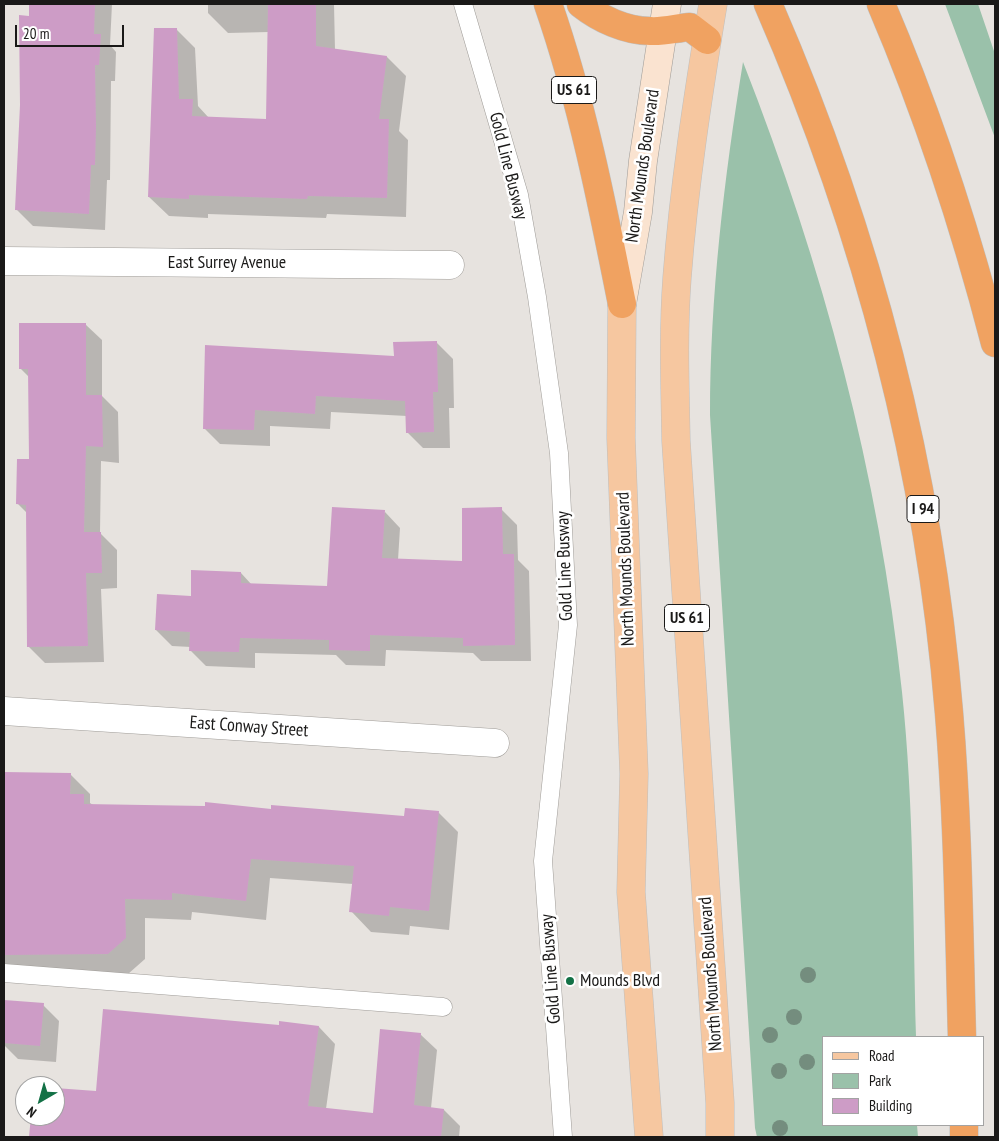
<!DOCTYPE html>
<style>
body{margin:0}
#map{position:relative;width:999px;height:1141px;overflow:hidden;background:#e7e3df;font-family:"PT Sans Narrow",sans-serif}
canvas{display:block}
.frame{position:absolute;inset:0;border:5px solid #1a1918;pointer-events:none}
.legend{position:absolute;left:822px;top:1036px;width:162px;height:90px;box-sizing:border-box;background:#fff;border:1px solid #a3a3a3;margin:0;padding:6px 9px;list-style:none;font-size:15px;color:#1a1918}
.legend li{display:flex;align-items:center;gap:10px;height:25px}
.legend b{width:25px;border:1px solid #a3a3a3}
.north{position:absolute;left:15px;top:1076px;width:50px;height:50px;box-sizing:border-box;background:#fff;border:1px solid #a3a3a3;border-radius:50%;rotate:218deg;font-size:14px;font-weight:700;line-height:20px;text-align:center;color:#1a1918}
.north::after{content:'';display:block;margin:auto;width:18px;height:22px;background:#137146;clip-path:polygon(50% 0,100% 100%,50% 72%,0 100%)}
.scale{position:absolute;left:15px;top:25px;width:109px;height:22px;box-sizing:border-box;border:2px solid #1a1918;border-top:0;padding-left:6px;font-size:15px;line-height:18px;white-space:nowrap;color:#1a1918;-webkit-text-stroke:4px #fff;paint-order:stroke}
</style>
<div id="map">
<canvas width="999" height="1141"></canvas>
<div class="frame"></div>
<ul class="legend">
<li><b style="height:6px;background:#f6c7a0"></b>Road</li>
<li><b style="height:14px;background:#9ac1aa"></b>Park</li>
<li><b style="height:14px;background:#cd9cc6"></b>Building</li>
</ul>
<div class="north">N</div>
<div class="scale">20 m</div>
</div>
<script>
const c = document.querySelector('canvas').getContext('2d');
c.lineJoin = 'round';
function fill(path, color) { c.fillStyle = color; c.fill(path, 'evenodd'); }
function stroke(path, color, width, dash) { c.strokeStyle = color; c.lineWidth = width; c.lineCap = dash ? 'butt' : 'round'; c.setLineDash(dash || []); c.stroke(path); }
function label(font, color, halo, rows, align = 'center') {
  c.font = font + ' "PT Sans Narrow",sans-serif'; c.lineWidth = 5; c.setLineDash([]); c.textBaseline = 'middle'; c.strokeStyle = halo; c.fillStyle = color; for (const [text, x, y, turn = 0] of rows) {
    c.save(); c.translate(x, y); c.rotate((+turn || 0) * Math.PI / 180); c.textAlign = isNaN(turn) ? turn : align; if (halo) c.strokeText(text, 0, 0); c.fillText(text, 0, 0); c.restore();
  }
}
const green = new Path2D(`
 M945 4H978L995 54V138Z
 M743 62C823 266 879 473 902 692 914 806 913 922 916 1037H823V1125H917L918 1137H757L755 1128 710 415C710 296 724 179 743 62Z`);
const shadow = new Path2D(`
 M30 4H112L110 45 116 52 115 81H111L110 180H107L105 230 33 226 16 209Z
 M208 4H334L335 50 387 57 406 76 399 131 408 140 406 217 327 214 326 218 208 214V218L169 216 149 197 176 29 195 48 198 106 209 118 267 120 269 32 228 33 208 13Z
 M85 324 102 340V396L118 412 119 463 101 461 100 533 117 550V588L101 589 104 662 45 663 29 647 28 514 18 504 30 460 29 377 20 368Z
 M436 342 453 359 454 408H449L450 448H423L407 432V416L331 412 330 429 270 426V446L220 444 204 428Z
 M501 509 517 525 518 560 529 571 531 661H481L473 653 386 650 385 666 346 665 336 655 255 653V668L206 666 191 651V647L172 646 156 630 192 598 241 573 252 585 328 587 385 512 400 528 398 560 464 562Z
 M4 773 70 774 90 794V803L93 805 406 817 438 812 458 832 449 930 410 926 409 935 371 932 351 911 353 884 270 878 266 920 192 912 191 920 145 918V959L128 974 4 970Z
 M5 1001 43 1005 59 1021 56 1062 18 1059 4 1045Z
 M280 1026 319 1027 335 1044 326 1109 374 1114 420 1034 437 1050 431 1108 444 1110 460 1126 459 1137H30L32 1116H55V1089L97 1093Z`);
const building = new Path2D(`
 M29 4H95L94 34H101L99 65H95L96 127 95 165H91L89 214 15 210 20 105 19 15 29 16Z
 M268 4H316V46L387 56 379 119H389L387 198 308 196 307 199 189 195V199L148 197 154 28H177L179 99H193L192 116 266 119Z
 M19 323H86V395H102L103 447 86 446 84 532H101L102 573H86L88 646 27 647 26 505 16 504 17 459H29L28 369H19Z
 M437 341 438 392H433L434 432 406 433 405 401 316 396 315 414 255 410 254 430 203 429 205 345 394 356 393 342Z
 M332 507 385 510 382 558 462 561V508L502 507 503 554H514L515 645 463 646V638L370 635V651L329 650V640L240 638 239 652 189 651 190 632 155 630 157 594 191 596V570L241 572V583L327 586Z
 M4 772 71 773 70 794H84V804L205 806V802L271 809V805L404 816 405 808 439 811 429 911 390 907 389 916 349 912 354 866 251 859 246 901 172 893V900L125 899 126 938 108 954 4 955Z
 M4 1000 44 1003 40 1046 4 1043Z
 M103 1009 279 1025V1021L319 1026 308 1106 373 1113 380 1029 421 1033 414 1105 444 1109 441 1137H29L31 1116H55V1088L96 1091Z`);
const lane = new Path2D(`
 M463 4 519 195 537 297 559 453 568 625 543 861 563 1137
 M4 973 443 1007`);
const street = new Path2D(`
 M4 261 450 265
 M4 711 495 743`);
const secondary = new Path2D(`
 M622 304 638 212 643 161 667 4`);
const primary = new Path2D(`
 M713 4C698 95 684 186 677 278 673 332 675 387 676 441L720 1103V1137
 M622 304 621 438 634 774 631 892 649 1137`);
const highway = new Path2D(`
 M548 4C582 102 602 203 622 304
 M581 4C600 19 626 31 650 31 663 32 677 28 690 27L707 40
 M768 4C866 229 929 467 949 713 958 821 959 929 962 1037
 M881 4C928 114 965 227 995 343
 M964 1125V1137`);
const trees = [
 [808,975],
 [794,1017],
 [770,1035],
 [807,1062],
 [779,1071],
 [780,1128]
];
const markers = [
 [570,981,5,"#137146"]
];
const shields = [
 [574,90,45],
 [923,509,32],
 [687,618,45]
];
const shieldNames = [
 ["US 61",574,90],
 ["I 94",923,509],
 ["US 61",687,618]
];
const streetNames = [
 ["Gold Line Busway",508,166,76],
 ["North Mounds Boulevard",643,166,-82],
 ["East Surrey Avenue",227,263],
 ["Gold Line Busway",565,566,-92],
 ["North Mounds Boulevard",626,569,-92],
 ["East Conway Street",249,727,4],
 ["Gold Line Busway",551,969,-94],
 ["North Mounds Boulevard",711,974,-94]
];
const poiNames = [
 ["Mounds Blvd",580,981]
];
fill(green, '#9ac1aa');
fill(shadow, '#0003');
fill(building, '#cd9cc6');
stroke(lane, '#9f9c98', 19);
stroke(street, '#9f9c98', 29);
stroke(secondary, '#9f9c98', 29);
stroke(primary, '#bfbfbe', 29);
stroke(highway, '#bfbfbe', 29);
stroke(lane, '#fff', 18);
stroke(street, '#fff', 28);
stroke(secondary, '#fae3d0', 28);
stroke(primary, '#f6c7a0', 28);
stroke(highway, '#f0a261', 28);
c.fillStyle = '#748d7e';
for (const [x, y] of trees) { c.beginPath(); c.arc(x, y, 8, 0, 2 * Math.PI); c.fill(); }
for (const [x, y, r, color] of markers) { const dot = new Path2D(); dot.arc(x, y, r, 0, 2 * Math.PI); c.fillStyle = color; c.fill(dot); stroke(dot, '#fff', 2); }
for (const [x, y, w] of shields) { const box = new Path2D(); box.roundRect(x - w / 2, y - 13.5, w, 27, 4); c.fillStyle = '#fff'; c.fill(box); stroke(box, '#1a1918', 1); }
label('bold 16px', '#1a1918', null, shieldNames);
label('18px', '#1a1918', '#fff', streetNames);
label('18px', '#1a1918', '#fff', poiNames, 'left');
</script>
